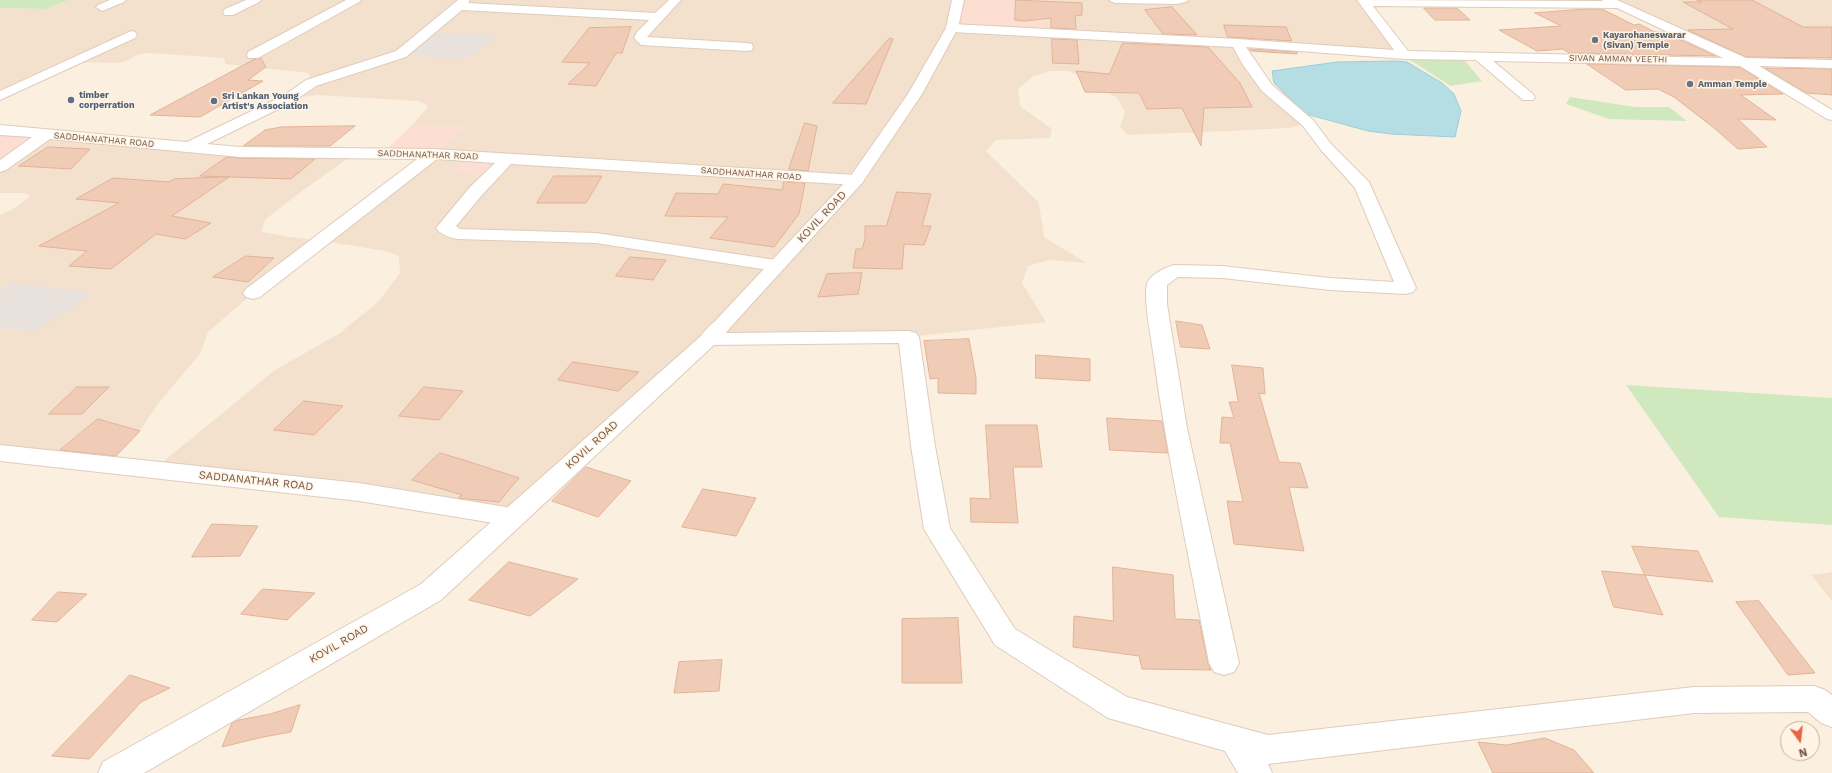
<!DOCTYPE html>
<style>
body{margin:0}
#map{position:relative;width:1832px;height:773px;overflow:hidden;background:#fbf0df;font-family:"Work Sans",sans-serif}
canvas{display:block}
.north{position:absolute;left:1780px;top:721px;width:40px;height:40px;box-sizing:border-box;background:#fff4e4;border:1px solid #c6b4a6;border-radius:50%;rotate:165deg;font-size:11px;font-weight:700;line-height:16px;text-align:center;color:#715548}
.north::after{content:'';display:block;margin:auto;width:14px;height:18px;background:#e46545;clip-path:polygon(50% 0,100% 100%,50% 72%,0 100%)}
</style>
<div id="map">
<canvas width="1832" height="773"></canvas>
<div class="north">N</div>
</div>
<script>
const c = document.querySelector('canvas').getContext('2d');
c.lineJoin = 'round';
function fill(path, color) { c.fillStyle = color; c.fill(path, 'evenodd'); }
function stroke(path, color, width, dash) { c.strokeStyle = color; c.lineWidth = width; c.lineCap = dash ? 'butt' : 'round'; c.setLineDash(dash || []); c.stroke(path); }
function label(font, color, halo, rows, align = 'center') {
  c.font = font + ' "Work Sans",sans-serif'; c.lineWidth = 3; c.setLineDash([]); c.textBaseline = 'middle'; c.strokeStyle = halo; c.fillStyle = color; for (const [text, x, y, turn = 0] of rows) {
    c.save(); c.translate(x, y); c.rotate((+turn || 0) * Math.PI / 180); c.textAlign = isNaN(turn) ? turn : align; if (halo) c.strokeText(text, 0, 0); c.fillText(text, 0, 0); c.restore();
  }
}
const residential = new Path2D(`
 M69 0H958L1044 19V14L1054 3 1053 0H1832V41L1800 62 1741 61 1617 5 1366 2 1404 55 1238 43 1250 65 1308 123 1288 128 1230 131 1128 135 1120 127 1125 112 1117 98 1106 92 1086 93 1082 78 1069 71H1050L1034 76 1018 89 1020 106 1052 129 1050 138 996 140 986 151 1039 203 1044 237 1087 263 1049 260 1028 266 1022 283 1046 322 909 337 709 339 512 517 153 470 275 370 340 333 378 302 400 273 399 256 386 251 323 241 253 293 208 332 200 354 157 405 140 431 103 420 81 432 49 458 0 453V328L26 332 10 284 0 289V215L13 209 29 197 28 194 24 193H0V167L46 135 190 147 357 152 302 191 266 219 263 225 262 232 290 237 323 241 466 127 412 125 422 114 428 106 418 101 317 95 288 99 311 83 309 73 225 64 224 58 147 53 137 55 124 62 115 63 75 62 0 96V8L45 9Z
 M1832 572V601L1811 575Z`);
const commercial = new Path2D(`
 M958 0H1053L1054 3 1044 14 1043 33 952 28Z
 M412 125 466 127 433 154 383 153Z
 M0 134 46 135 10 159H0Z
 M475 157 507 159 491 176 454 173 459 165Z`);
const industrial = new Path2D(`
 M425 33 483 34 496 36 493 41 473 55 456 60 401 54Z
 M10 284H24L86 292 87 299 38 330 26 332 0 328V289Z`);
const green = new Path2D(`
 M0 0H69L45 9 0 8Z
 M1410 60H1464L1482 81 1451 86Z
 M1570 97 1635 107H1669L1687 121 1609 119 1566 104Z
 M1626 385 1832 398V525L1719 517Z`);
const water = new Path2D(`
 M1395 61 1407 62 1442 83 1454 94 1461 111 1455 137 1391 134 1368 131 1306 114 1274 83 1272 71 1337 62Z`);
const building = new Path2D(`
 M1016 0 1082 3V15L1075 16 1076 29 1051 28V18L1025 21 1015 20Z
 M1697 0H1752L1803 27H1832V58L1746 57 1688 30 1733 29 1683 2H1701Z
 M1172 7 1197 35 1163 34 1145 10Z
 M1424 8H1457L1470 20H1435Z
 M1586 9H1602L1634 25 1639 24 1655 32H1663L1716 56 1569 53 1563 49 1537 51 1499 30 1561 26 1535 13Z
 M1224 25 1286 27 1292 41 1228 37Z
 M631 27 622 53H616L596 86 568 84 590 63 562 62 589 28Z
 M890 38 893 39 866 104 833 103Z
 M1052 39 1077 40 1079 64 1053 63Z
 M1123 43 1208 47 1240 83 1252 107 1204 108 1201 146 1182 108 1147 109 1139 93 1085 92 1076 71 1109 74Z
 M1249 49 1297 52V54L1251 51Z
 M261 58 266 67 248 80 263 81 200 117 150 115 253 60Z
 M1587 64 1740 67 1783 94 1741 95 1776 120 1738 119 1767 147 1738 149 1714 128 1674 97 1658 89 1626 90Z
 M1765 68 1832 69V95L1807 93Z
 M805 123 817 126 808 171 789 169Z
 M355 126 330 146H243L265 130 281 127Z
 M48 147 90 149 71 169 19 166Z
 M227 157 240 158 315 159 291 179 200 176Z
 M554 176H602L586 203H537Z
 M229 177 172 216 211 223 185 239 156 234 111 269 69 266 87 251 39 246 119 203 76 199 113 178 169 182 174 179Z
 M784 182 805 183 799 214 774 247 710 238 728 217 665 216 676 193 718 194 723 184 782 190Z
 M897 192 931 194 922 226H931L924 245 904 244 902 269 853 268 856 249H862L865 239V226H886Z
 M246 256 274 258 248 282 213 277Z
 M630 257 666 260 653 280 616 276Z
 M862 273 858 294 818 297 827 274Z
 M1176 321 1202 325 1210 349 1181 347Z
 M969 339 976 378V394L938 393V378L930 379 924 341Z
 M1036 355 1090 359V381L1036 378Z
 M573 362 639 372 618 391 558 380Z
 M1232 365 1263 368 1265 394 1259 393 1279 462 1300 463 1308 488 1289 487 1304 551 1234 544 1227 501 1243 502 1230 443H1220L1222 417 1234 418 1229 402H1238Z
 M77 387H109L82 414H49Z
 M424 387 463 391 439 420 399 416Z
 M304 401 343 406 314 435 274 430Z
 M1107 418 1162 421 1168 453 1110 450Z
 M98 419 140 431 116 456 60 450Z
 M986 425H1037L1042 467H1013L1018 523 971 522 970 498 990 499Z
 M440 453 464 460 519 478 499 502 458 498 462 495 412 480Z
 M586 467 631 481 598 517 552 501Z
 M703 489 756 498 736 536 682 527Z
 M212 524 258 526 240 556 192 557Z
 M1632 546 1698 551 1713 582 1645 575Z
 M509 562 578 579 530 616 469 600Z
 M1113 567 1173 575 1175 619 1199 620 1208 663 1211 670 1142 669 1139 656 1073 647 1074 616 1113 621Z
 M1602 571 1645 575 1663 615 1614 607Z
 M263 589 315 593 287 620 241 614Z
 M58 592 87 594 57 622 32 620Z
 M1759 601 1815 673 1788 675 1736 602Z
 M958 618 962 683H902V619Z
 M722 660 719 691 674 693 679 662Z
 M130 675 170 688 141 702 89 759 52 756Z
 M300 705 291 732 263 737 222 747 232 723 239 720 270 714Z
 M1545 738 1574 750 1594 773H1493L1478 742 1506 745Z`);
const minor = new Path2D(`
 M110 0H126L124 2 102 11 96 7 98 5Z
 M246 0H261L259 2 233 15H225L223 12 225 9Z
 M346 0H361L359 2 258 58H248L247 55 248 52Z
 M458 0H470L468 3 655 13 669 0H681L647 37 747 43 752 44 753 47 752 50 747 51 641 45 634 38 637 32 649 20 462 10 406 57 316 86 293 102 207 144 240 147 433 149 856 175 862 177 864 180 862 183 856 185 511 164 482 195 456 226 460 229 596 233 782 261 784 265 782 269 775 271 596 243 457 239C449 237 441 235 436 228L470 187 495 163 437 159 260 297 253 299 246 297 243 293 246 289 417 159 240 157 50 139 6 170 0 172V160L32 137 0 135V125L187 142 283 96 306 80 396 51Z
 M1109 0H1188L1186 2 1176 4 1115 3Z
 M1357 0 1603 1 1602 0H1617L1746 58 1832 60V68L1759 66 1832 110V120L1827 119 1740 66 1493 61 1533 94 1535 97 1533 100H1523L1476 60 1404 59 1246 47 1272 85 1313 120 1331 144 1369 182 1416 288 1413 292 1406 294 1330 290 1222 278 1178 277 1167 285V304L1187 428 1239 663 1234 672 1224 675 1214 672 1209 663C1190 562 1168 461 1154 359 1152 340 1143 301 1147 284 1149 275 1166 267 1174 265L1222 266 1330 278 1394 282 1355 188 1321 150 1303 126 1262 91 1243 65 1233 47 952 32 948 31 946 28 948 25 952 24 1237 39 1394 50ZM1373 6 1617 8 1723 58 1408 51Z
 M131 31 135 32 137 35 135 38 0 100V91Z
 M722 319 729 321 732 325 726 333 909 331 916 333 919 337 935 446 950 528 1015 629 1127 697 1268 735 1694 687 1814 686 1825 690 1832 695V727L1821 723 1808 712 1694 713 1268 764 1272 773H1238L1225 751 1108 718 995 645 924 529 911 446 899 343 709 345 702 343 699 339C705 330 712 321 722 319Z
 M0 445 359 483 512 508 521 510 525 517 521 524 512 526 359 501 0 461Z`);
const tertiary = new Path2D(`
 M952 0H964L958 28 922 94 862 183 716 343 441 600 144 773H98L103 762 421 584 702 335 850 177 908 94 946 28Z`);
const markers = [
 [1595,40,4,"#6b7280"],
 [1690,84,4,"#6b7280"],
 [71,100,4,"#5c6f8a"],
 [214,101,4,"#5c6f8a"]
];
const farWorshipnames = [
 ["Kayarohaneswarar",1603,35],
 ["(Sivan) Temple",1603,45],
 ["Amman Temple",1698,84]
];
const farStreetnames = [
 ["SIVAN AMMAN VEETHI",1618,59,1],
 ["SADDHANATHAR ROAD",104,140,5],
 ["SADDHANATHAR ROAD",428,155,2],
 ["SADDHANATHAR ROAD",751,174,4]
];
const farServicenames = [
 ["timber",79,95],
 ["corperration",79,105],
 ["Sri Lankan Young",222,96],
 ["Artist's Association",222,106]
];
const streetNames = [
 ["KOVIL ROAD",822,217,-47],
 ["KOVIL ROAD",592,445,-42],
 ["SADDANATHAR ROAD",256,481,6],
 ["KOVIL ROAD",339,644,-30]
];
fill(residential, '#f3e1ce');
fill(commercial, '#fcded2');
fill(industrial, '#e9e1db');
fill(green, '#d0e8be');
fill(water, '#b4dee4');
stroke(water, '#9bced5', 1);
fill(building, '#f0ccb7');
stroke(building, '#e2b298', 1);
stroke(minor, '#dfcbbb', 2);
stroke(tertiary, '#dfcbbb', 2);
fill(minor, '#fff');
fill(tertiary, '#fff');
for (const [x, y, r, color] of markers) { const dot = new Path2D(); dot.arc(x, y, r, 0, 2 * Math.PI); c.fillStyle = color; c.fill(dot); stroke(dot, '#fff4e4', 1.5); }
label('bold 9px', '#5b616d', '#fff4e4', farWorshipnames, 'left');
label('9px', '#715548', '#fff4e4', farStreetnames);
label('bold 9px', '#4e5e75', '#fff4e4', farServicenames, 'left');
label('11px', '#715548', '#fff4e4', streetNames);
</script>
